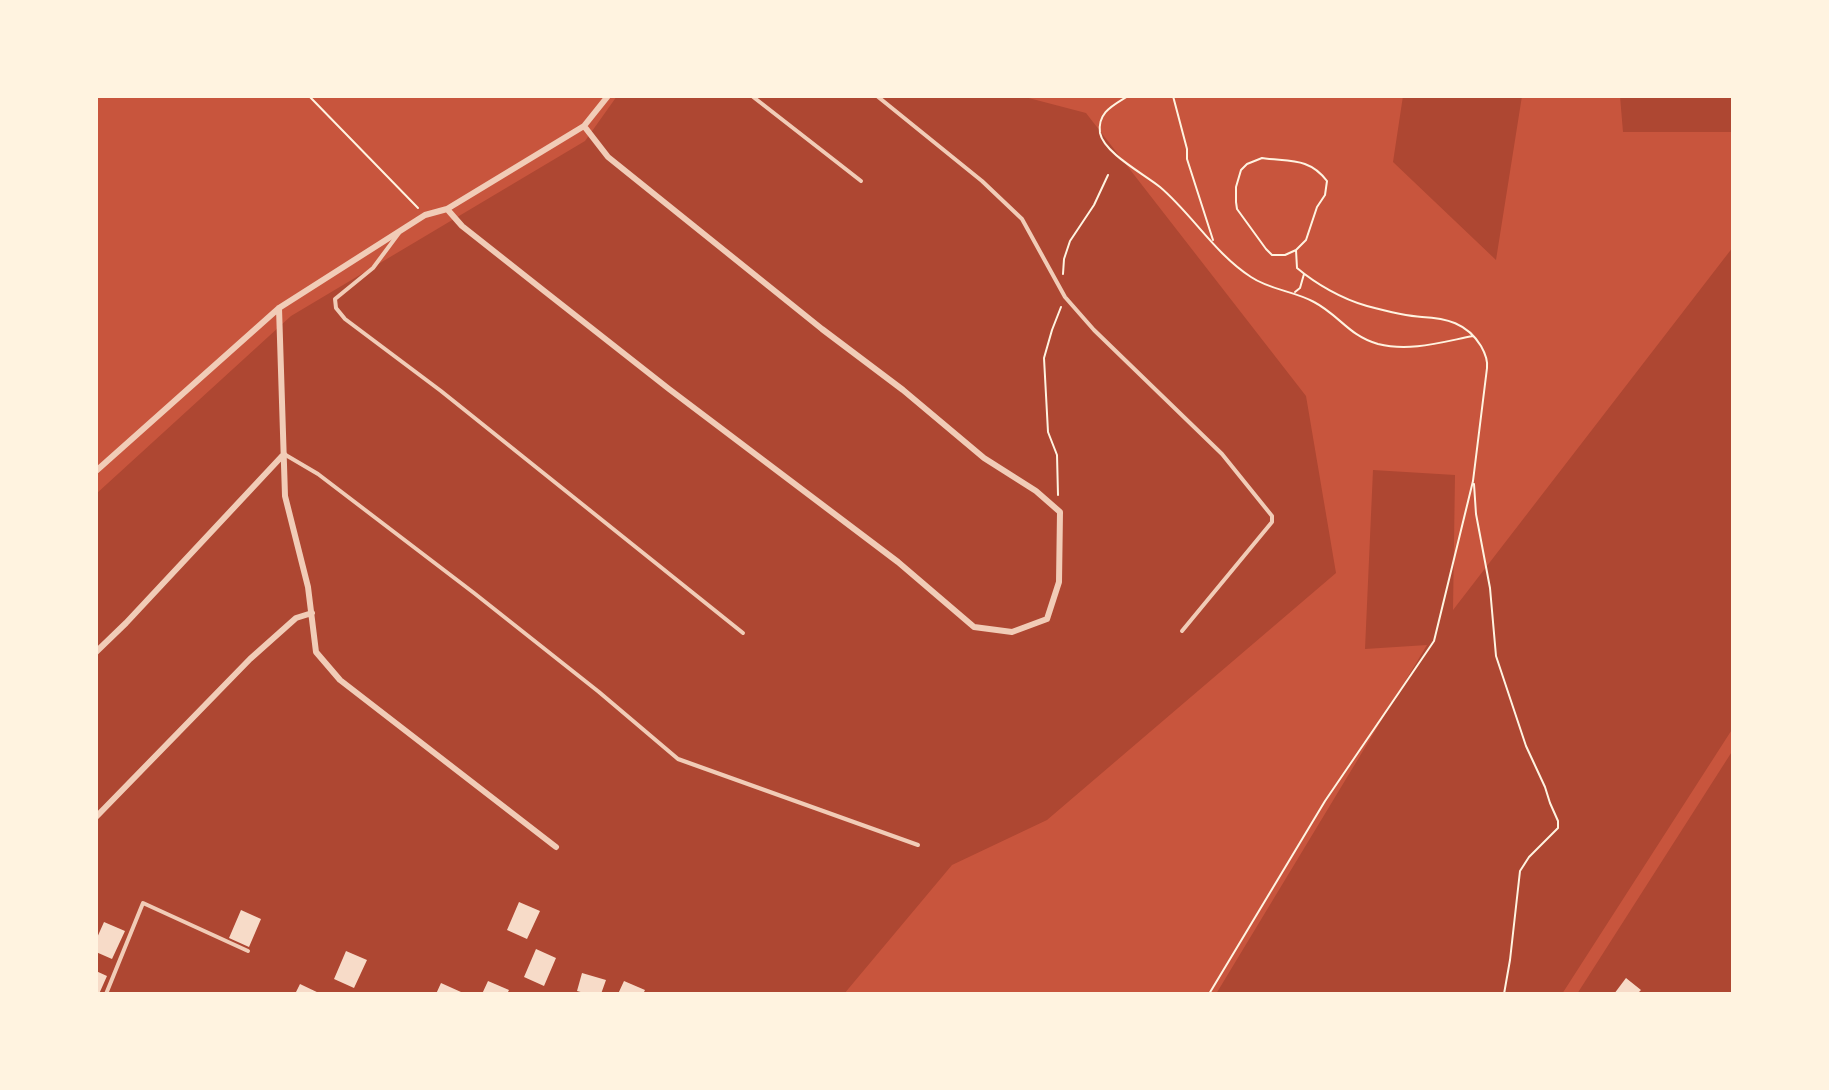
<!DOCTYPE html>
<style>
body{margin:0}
#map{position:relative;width:1829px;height:1090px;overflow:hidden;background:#c8553d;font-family:"DM Sans",sans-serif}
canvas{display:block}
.frame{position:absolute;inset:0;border:98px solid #fff3e0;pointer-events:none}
</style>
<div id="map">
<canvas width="1829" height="1090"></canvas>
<div class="frame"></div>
</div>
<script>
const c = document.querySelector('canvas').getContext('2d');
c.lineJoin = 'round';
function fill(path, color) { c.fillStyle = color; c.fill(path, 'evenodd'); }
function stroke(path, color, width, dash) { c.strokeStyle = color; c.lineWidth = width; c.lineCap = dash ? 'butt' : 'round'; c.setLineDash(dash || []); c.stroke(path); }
const green = new Path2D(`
 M617 96H1021L1086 113 1306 396 1336 573 1047 820 952 865 844 994H96V494L291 316 585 141Z
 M1403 96H1522L1496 260 1393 162Z
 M1620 96H1733V132H1623Z
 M1733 247V728L1562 994H1216L1427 645 1365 649 1373 470 1455 475 1453 610Z
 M1733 750V994H1577Z`);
const building = new Path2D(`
 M519 902 540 911 527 939 507 930Z
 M241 910 261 919 249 947 229 938Z
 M104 922 125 931 112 959 96 952V940Z
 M536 949 556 958 544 986 524 977Z
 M346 951 367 960 354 988 334 979Z
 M96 971 107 976 99 994H96Z
 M582 973 606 980 601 994H588L577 991Z
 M1626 978 1641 990 1637 994H1614Z
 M488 981 509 990 507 994H482Z
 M624 981 645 990 643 994H618Z
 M441 983 461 992V994H436Z
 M300 984 321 994H295Z`);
const path = new Path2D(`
 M309 96 418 208
 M1128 96C1114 105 1097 112 1100 133 1104 153 1144 174 1160 187 1192 214 1215 254 1251 277 1270 290 1294 291 1314 302 1339 315 1349 336 1378 344 1410 352 1442 342 1473 336
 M1173 96 1187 149V159L1213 240
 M1262 158C1289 162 1309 157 1327 181L1325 195 1317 207 1306 240 1296 250 1285 255H1272L1266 249 1237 209 1236 202V187L1241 170 1247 164Z
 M1063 274 1064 259 1070 241 1094 205 1108 175
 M1295 292 1300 288 1304 274
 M1474 484 1476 514 1490 588 1496 656 1526 746 1545 787 1550 803 1558 821V828L1529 857 1520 871 1510 960 1504 994
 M1058 495 1057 455 1048 432 1044 358 1052 330 1061 307
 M1209 994 1325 801 1434 641 1473 481 1487 368C1488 360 1485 353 1481 346 1467 323 1446 318 1422 317 1406 316 1382 310 1367 306 1342 299 1316 284 1297 268L1296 250`);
const service = new Path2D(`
 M752 96 861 181
 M877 96 982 181 1022 219 1065 297 1094 330 1222 454 1272 516V522L1182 631
 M399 233 373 268 335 299 336 308 345 319 441 391 743 633
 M284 454 318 474 474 593 599 692 678 759 918 845
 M106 994 143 903 248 951`);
const minor = new Path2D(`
 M447 209 462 226 543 290 669 389 898 562 974 627 1012 632 1047 619 1059 582 1060 512 1036 491 984 458 903 390 822 329 608 157 584 126
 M279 308 285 496 308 587 316 652 340 680 556 847
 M96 471 279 308 425 215 447 209 584 126 608 96
 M96 652 126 623 284 454
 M96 817 250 659 296 618 312 613`);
fill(green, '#ae4732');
fill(building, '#f7dbc8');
stroke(path, '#fff3e0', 2);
stroke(service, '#f1ccb7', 4);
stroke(minor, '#f1ccb7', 6);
</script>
